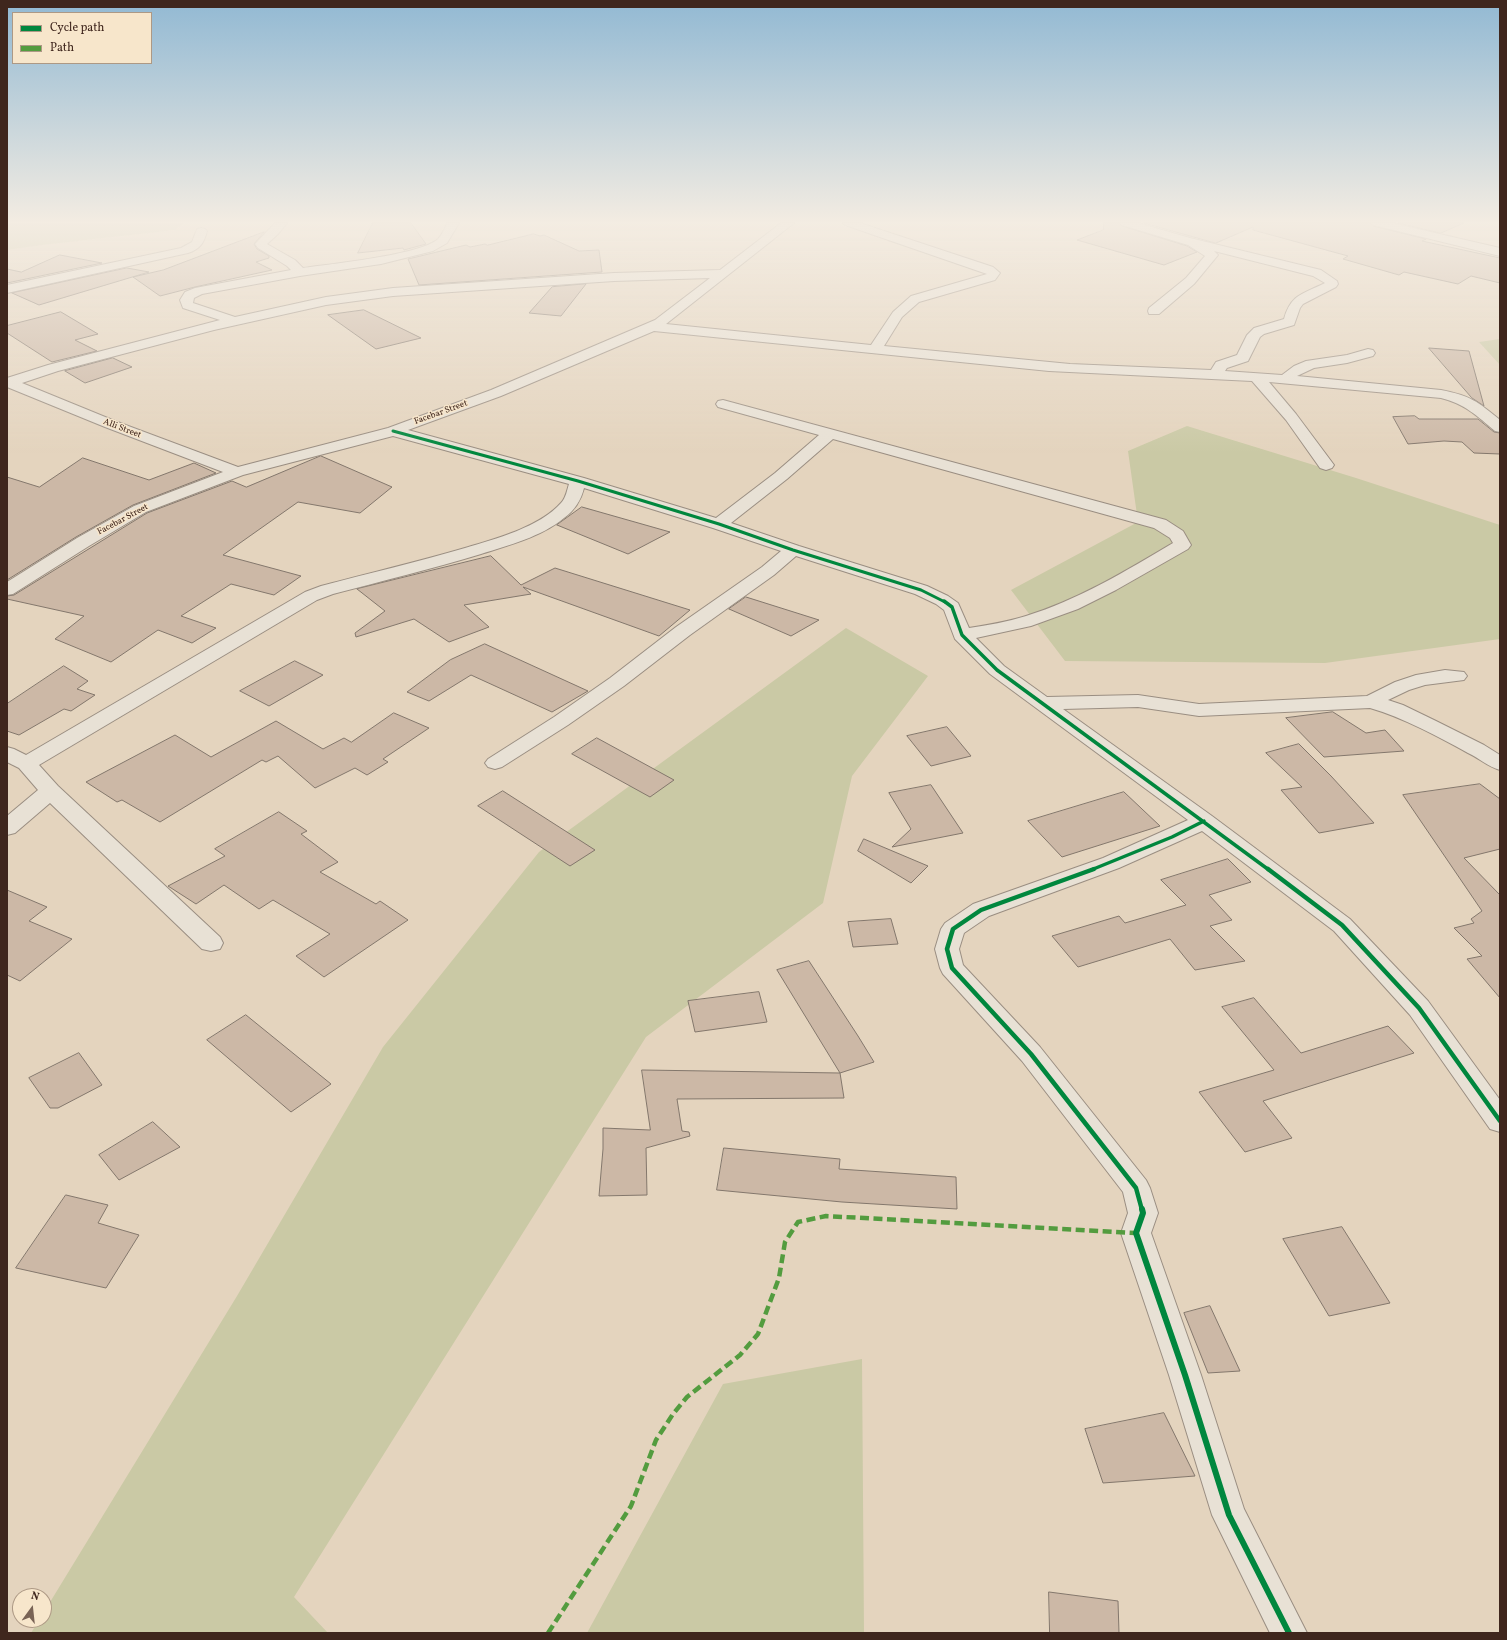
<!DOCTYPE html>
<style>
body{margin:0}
#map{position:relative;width:1507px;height:1640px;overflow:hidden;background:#e4d4be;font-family:Vollkorn,serif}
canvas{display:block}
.frame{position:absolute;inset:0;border:8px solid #3f261d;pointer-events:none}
.legend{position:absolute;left:12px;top:12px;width:140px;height:52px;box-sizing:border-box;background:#f7e6cb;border:1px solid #ad9985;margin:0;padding:5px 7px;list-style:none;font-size:12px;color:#3f261d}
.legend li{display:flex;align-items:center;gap:8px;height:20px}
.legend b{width:20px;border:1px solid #ad9985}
.north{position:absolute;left:12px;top:1588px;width:40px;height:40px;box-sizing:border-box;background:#f7e6cb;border:1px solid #ad9985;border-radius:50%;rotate:15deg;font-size:11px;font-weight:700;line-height:16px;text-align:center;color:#3f261d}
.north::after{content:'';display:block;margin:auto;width:14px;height:18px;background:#796355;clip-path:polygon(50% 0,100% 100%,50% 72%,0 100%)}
</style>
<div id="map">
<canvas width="1507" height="1640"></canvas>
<div class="frame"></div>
<ul class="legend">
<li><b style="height:5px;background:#00873e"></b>Cycle path</li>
<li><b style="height:5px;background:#539c3f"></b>Path</li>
</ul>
<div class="north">N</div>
</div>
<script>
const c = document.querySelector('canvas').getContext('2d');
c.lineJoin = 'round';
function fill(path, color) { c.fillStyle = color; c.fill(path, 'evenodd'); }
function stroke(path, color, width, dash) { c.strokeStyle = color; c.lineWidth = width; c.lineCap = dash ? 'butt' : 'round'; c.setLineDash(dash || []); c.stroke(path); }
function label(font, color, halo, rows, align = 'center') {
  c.font = font + ' Vollkorn,serif'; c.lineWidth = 3; c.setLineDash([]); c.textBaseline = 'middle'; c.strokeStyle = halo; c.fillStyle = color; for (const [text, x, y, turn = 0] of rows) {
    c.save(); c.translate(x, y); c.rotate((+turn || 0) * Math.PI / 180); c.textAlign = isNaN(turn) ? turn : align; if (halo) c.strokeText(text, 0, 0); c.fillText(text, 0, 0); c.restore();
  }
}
const green = new Path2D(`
 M7 223H183L175 230 42 245 7 250Z
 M1500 339V365L1479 342Z
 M1187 426 1356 478 1500 525V639L1325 663 1065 661 1011 590 1138 522 1128 451Z
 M846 628 928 676 852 776 823 903 646 1037 294 1597 328 1633H31L39 1620H44V1612L237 1296 383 1047 539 852Z
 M862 1359 864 1633H587L723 1384Z`);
const building = new Path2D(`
 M373 223H411L426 244 404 250 403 248 358 253Z
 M1104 223H1119L1122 226 1187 246 1197 252 1164 265 1077 240 1103 230Z
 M1144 223H1370L1373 226 1426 239 1422 241 1500 258V283L1471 276 1458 284 1404 272 1399 275 1343 259 1348 256 1253 230V227L1216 243Z
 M1399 223H1464L1441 233Z
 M264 232 254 244 257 249 269 256V258L256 262 272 270 195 287 160 296 133 277 163 270Z
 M534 234 540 236 544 235 579 251 599 250 602 272 419 285 408 259 466 245 470 247 485 244 487 245Z
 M60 255 102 263 7 283V269L21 272Z
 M127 268 149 272 39 305 12 293Z
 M586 284 561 316 529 313 552 287Z
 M364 310 421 338 376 349 328 315Z
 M61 312 98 334 75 340 97 351 52 362 7 333V326Z
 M1429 348 1469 351 1484 406 1472 398Z
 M113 358 132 367 85 383 65 371Z
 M1415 416 1419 419H1478L1494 432 1500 433V454L1474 453 1462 442 1444 441 1408 444 1393 417Z
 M321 456 392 487 360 513 298 502 223 555 301 576 274 595 231 584 181 616 216 628 192 643 158 630 111 662 55 639 84 616 7 599V596L14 595 147 513 232 481 246 487Z
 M83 458 149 480 194 463 216 473 133 505 76 537 7 580V477L39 487Z
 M582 507 670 532 628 554 557 525Z
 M491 556 521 585 555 568 690 610 659 636 523 587 531 594 464 605 489 627 449 642 414 619 356 637 355 633 385 611 357 589Z
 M746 597 819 620 791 636 729 609Z
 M485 644 588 691 552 712 471 675 429 701 407 692 450 660Z
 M295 661 323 675 269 706 240 691Z
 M64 666 88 681 77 689 95 695 71 711 64 709 19 735 7 731V704Z
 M1333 712 1366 733 1385 730 1404 751 1324 757 1286 718Z
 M394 713 429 728 383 759 388 762 367 775 355 768 315 788 278 756 266 762 262 760 160 822 122 800 117 802 86 782 175 735 211 757 276 721 323 749 344 738 351 742Z
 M947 727 971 756 931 766 907 736Z
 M597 738 674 780 650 797 572 754Z
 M1299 744 1331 776 1374 823 1319 833 1281 790 1302 787 1266 753Z
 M1480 784 1500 799V849L1464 858 1500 895V998L1467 959 1482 956 1454 928 1474 923 1471 919 1482 911 1403 795Z
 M931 785 963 833 892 847 911 829 889 793Z
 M503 791 595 850 570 866 478 806Z
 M1124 792 1160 826 1062 857 1028 821Z
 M279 812 307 831 301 834 338 862 320 872 376 904 380 901 408 920 324 977 296 956 330 934 273 900 259 909 224 885 196 904 168 886 225 856 215 849Z
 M864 839 928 866 911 883 858 851Z
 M1228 859 1251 882 1209 895 1232 920 1210 926 1245 961 1195 970 1170 939 1078 967 1052 936 1119 916 1125 923 1186 905 1161 880Z
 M7 890 47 907 29 921 72 939 20 981 7 975Z
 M891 919 898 944 853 947 848 922Z
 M809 961 858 1036 874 1062 840 1073 777 970Z
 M759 992 767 1022 695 1032 688 1001Z
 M1254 998 1301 1053 1388 1026 1414 1053 1263 1101 1292 1138 1245 1152 1199 1092 1274 1070 1222 1007Z
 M246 1015 331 1084 291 1112 207 1040Z
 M79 1053 102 1085 58 1108H50L29 1078Z
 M642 1070 840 1073 844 1098 677 1099 682 1131 689 1132 690 1136 646 1148 647 1195 599 1196 603 1149V1128L650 1130Z
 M153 1122 180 1147 119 1180 99 1155Z
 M724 1148 840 1159 839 1169 956 1177 957 1209 842 1202 717 1190Z
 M66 1195 108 1205 98 1223 139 1235 106 1288 16 1268Z
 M1342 1227 1390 1303 1329 1316 1283 1239Z
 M1210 1306 1240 1371 1208 1373 1184 1313Z
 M1164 1413 1195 1476 1103 1483 1085 1429Z
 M1049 1592 1118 1601 1119 1633H1050Z`);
const street = new Path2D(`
 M275 223H287L278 234 267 244 295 260 303 268C329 264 421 255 438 239 442 235 445 228 447 223H459L447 243 433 251 381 264 300 276 202 294 194 298 193 303 235 317 326 297 393 288 614 273 720 270 781 223H794L666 324 871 345 893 312 911 296 987 274 845 225 843 223H860L993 267 1000 273 995 280 919 302 902 317 884 346 1070 364 1211 370 1216 362 1237 355 1247 335 1254 328 1284 319C1291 294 1303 294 1325 283L1313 276 1214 251 1218 255 1194 284 1159 314H1149L1148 311 1149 308 1186 278 1205 256 1188 245 1122 225 1120 223H1138L1190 238 1321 270 1337 281 1338 284 1336 287 1303 304 1300 308 1294 325 1264 334 1260 337 1248 361 1227 368 1225 371 1282 375 1294 366 1306 361 1347 355 1368 349 1373 350 1375 353 1373 356 1347 363 1314 368 1297 376 1441 390C1471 396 1477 401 1500 420V432L1495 431C1477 416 1465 404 1441 398L1269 382 1296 414 1334 465 1332 468 1326 470 1320 468 1286 420 1252 381 1049 371 654 331 501 396 408 430 584 478 716 518 775 473 819 435 718 407 716 404 718 401 723 400 1166 520 1183 531 1191 545 1188 549 1116 590 1078 609 1031 626 976 638 1004 666 1047 697 1138 695 1199 704 1367 696 1395 682 1416 675 1445 670 1464 672 1467 676 1464 680 1425 685 1409 690 1388 700 1403 705 1436 721 1484 745 1500 755V770C1488 767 1479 758 1468 753 1437 736 1404 718 1370 708L1199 716 1138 707 1063 709 1212 816 1350 919 1428 1001 1500 1100V1132L1490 1129 1410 1015 1334 931 1202 831 1119 868 989 916 964 933 959 949 963 965 1040 1047 1146 1180 1150 1188 1158 1213 1151 1233 1201 1375 1244 1509 1307 1633H1270L1212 1515 1169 1375 1121 1233 1128 1213 1123 1192 1022 1061 943 974 940 968 935 949 941 929 945 923 973 904 1103 858 1188 820 990 674 955 639 944 610 936 604 915 594 796 556 774 575 690 635 624 686 568 725 502 767 495 769 488 767 485 763 488 759 554 717 610 678 676 627 762 567 781 551 713 528 584 488C581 500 575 510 564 518 541 537 509 545 481 554 432 569 382 581 333 594L317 600 39 765 58 786 220 937 223 943 220 949 211 951 202 949 50 803 15 833 7 835V816L38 790 19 768 7 762V747L14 749 26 755 305 592 321 586C369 573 418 562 465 548 495 539 540 527 561 503 566 498 567 490 569 484L393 436 243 475 146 512 89 546 13 594 7 595V582L77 538 134 506 223 472 105 427 7 387V378L48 365 220 320 183 308 180 300 185 292 195 288 291 270 287 266 258 248 255 244ZM710 278 655 320 491 390 388 428 238 467 115 421 22 383 58 371 214 330 326 305 393 296 614 281ZM833 439 1154 528 1170 538 1173 543C1126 571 1078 600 1026 616 1007 622 988 625 969 628L958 603 948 596 927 586 799 546 731 523 787 479Z
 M1371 223H1392L1500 248V256L1373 225Z
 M201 228 205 229 207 231C204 243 200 249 188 253L7 293V285L181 248 192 242 197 229Z`);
const quiet = new Path2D(`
 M548 1633 631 1506 656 1440 673 1414 687 1397 740 1355 758 1334 779 1278 785 1242 798 1222 826 1216 1136 1233`);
const cyclewayFar3 = new Path2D(`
 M393 431 578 481 719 524 793 550 921 590 945 602`);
const cyclewayFar2 = new Path2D(`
 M944 601 952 607 962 635 997 670 1269 870
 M1091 870 1172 837 1204 821`);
const cyclewayFar1 = new Path2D(`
 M1094 869 981 910 953 929 947 949 952 968 1031 1054 1136 1188 1142 1210
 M1268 869 1342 925 1419 1008 1500 1121`);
const cycleway = new Path2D(`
 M1142 1209 1143 1213 1136 1233 1185 1375 1229 1515 1289 1633`);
const farStreetnames = [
 ["Facebar Street",441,413,-20],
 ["Alli Street",122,429,21],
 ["Facebar Street",123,520,-28]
];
fill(green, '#cac9a5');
fill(building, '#ccb8a6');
stroke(building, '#83776c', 1);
stroke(street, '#9a8e82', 2);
fill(street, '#e8e1d5');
stroke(quiet, '#539c3f', 4.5, [9, 4.5]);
stroke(cyclewayFar3, '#00873e', 3);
stroke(cyclewayFar2, '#00873e', 3.5);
stroke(cyclewayFar1, '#00873e', 4.5);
stroke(cycleway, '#00873e', 6);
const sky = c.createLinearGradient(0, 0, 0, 453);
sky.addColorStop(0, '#92b9d3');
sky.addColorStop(0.49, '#f3ece2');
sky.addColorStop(1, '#f3ece200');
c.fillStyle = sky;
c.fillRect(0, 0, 1507, 453);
label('9px', '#3f261d', '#f7e6cb', farStreetnames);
</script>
